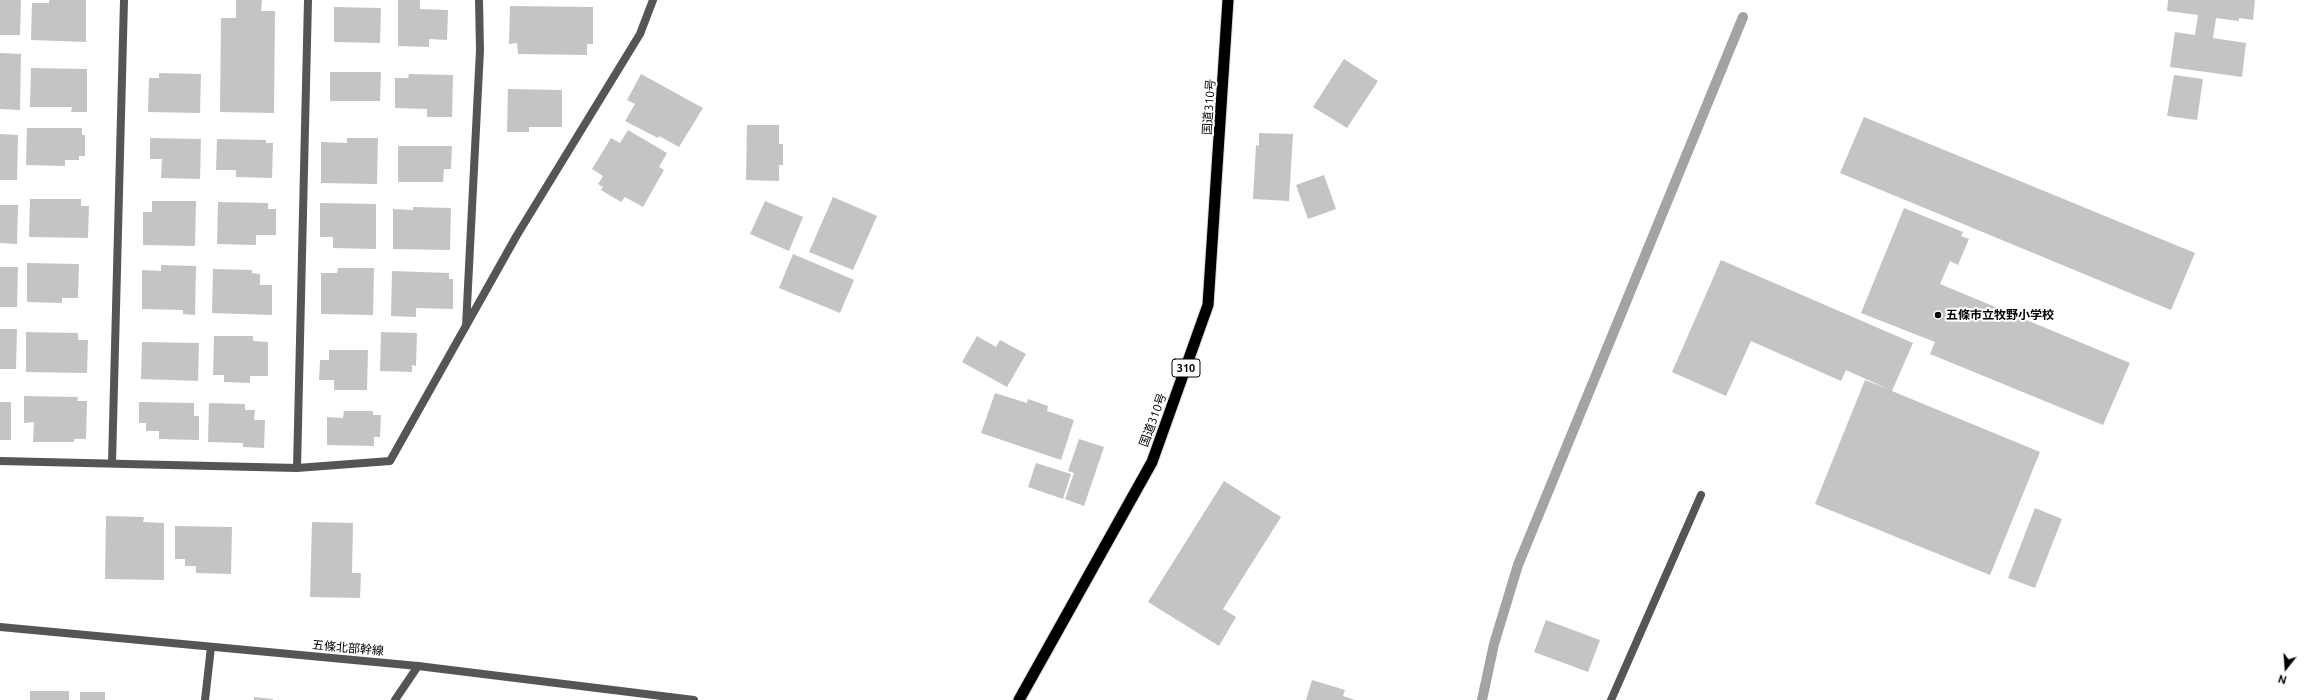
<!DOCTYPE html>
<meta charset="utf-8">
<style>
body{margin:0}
#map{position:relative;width:2318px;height:700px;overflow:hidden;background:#fff;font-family:Ubuntu,sans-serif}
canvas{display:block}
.north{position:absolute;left:2266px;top:648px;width:40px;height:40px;-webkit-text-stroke:3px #fff;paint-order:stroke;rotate:197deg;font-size:11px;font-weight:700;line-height:16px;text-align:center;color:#000}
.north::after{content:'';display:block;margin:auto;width:14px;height:18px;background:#000;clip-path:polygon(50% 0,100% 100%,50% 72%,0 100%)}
</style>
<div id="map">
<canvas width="2318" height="700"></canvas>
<div class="north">N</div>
</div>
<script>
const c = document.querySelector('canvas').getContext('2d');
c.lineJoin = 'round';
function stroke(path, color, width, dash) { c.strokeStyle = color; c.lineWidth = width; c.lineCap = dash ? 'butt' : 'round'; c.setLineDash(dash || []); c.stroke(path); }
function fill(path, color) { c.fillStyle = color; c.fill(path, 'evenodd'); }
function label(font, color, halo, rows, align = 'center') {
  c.font = font + ' Ubuntu,"Noto Sans JP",sans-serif'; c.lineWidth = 4; c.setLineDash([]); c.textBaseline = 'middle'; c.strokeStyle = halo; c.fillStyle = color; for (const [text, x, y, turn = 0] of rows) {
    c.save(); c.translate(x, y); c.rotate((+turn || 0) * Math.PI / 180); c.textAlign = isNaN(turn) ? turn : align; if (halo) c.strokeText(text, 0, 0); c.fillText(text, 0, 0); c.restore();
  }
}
const stream = new Path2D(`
 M1482 700 1494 644 1518 565 1743 17`);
const building = new Path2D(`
 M0 0H21L20 35H0Z
 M49 0H86V42L31 40 32 3H49Z
 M236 0H262L261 11H275L274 113 220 112 221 18H236Z
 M398 0H420V9L448 10 447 40 429 39V47L398 46Z
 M2168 0H2255L2253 20 2239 18V21L2216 18 2213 38 2246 43 2242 77 2170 67 2175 32 2195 35 2198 15 2167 11Z
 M510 6 593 7V44H587V55L518 54 517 43 509 44Z
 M334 7 381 8 380 43 334 42Z
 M0 53 21 54 20 110 0 109Z
 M1344 59 1378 81 1347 128 1313 107Z
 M31 68 87 69V112H71L72 107H30Z
 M330 72H381L380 101H330Z
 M159 73 201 74 200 113 148 112 149 78H159Z
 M409 74 453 75 452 117H427V109L395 108V78H408Z
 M641 74 703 108 679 147 659 136 658 138 625 121 635 104 627 100Z
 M2174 75 2203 79 2197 120 2167 116Z
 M508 89 562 90V127H529V132H507Z
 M1864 117 2195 253 2171 310 1840 173Z
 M747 125H779V144H783V165H779V181L746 180Z
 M27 128H82V135H85V156H79V160H65V166L26 165Z
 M628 130 667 153 659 167 664 170 643 207 625 197 621 202 601 190 603 187 598 184 603 176 592 169 611 138 620 143Z
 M1259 133 1293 134 1289 201 1253 199 1256 145 1259 146Z
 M0 134 18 135 17 180H0Z
 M150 138 201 139 200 179 161 178 162 159H150Z
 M347 138H378L377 184 321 183V142L347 143Z
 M217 139 266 140V143H273L272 178 236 177V170H216Z
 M398 146H452L451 169H444L443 182H398Z
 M1324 175 1336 209 1308 219 1296 185Z
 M833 197 877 216 853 270 809 252Z
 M30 199H81V206H89L88 238 29 237Z
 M152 201H196L195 246 143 245V212H152Z
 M765 201 803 217 789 251 750 234Z
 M218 202 268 203V209H276V235H256V245L217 244Z
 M320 203 376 204V249L333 248V237H320Z
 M0 205H18L17 244 0 243Z
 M413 207 451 208 450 250 393 249V209L413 210Z
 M1904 208 1963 232 1961 236 1969 239 1958 265 1950 261 1940 284 2130 363 2103 425 1930 354 1935 342 1861 313Z
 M793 254 854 280 840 313 779 288Z
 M1721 260 1913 343 1892 391 2040 452 1990 575 1815 504 1865 380 1888 389 1846 370 1841 381 1751 341 1726 396 1672 372Z
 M27 263 79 264 78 298H62V303L27 302Z
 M161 265 196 266 195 315 183 314V310L142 309V270L161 271Z
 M0 267H18L17 307H0Z
 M338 268H374L373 315 321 314V273H337Z
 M213 269 252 270V273L260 274V285H272V315L212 313Z
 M392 271 449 273V279H453V309L416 308V317L391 316Z
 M0 329H17L16 369H0Z
 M26 332 78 333V340H88L87 373 26 372Z
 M381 332 417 333 416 366 412 365V372L380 371Z
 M214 336H253V341L268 342V376H250V383L224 382V375H213Z
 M977 336 996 347 1000 340 1026 354 1007 387 962 362Z
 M142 342 199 343 198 381 141 379Z
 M329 350H368L367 390H334V380H319L320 360H329Z
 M995 393 1027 403 1028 399 1048 406 1047 411 1074 420 1061 460 981 433Z
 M24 396 78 397 77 401H87L86 439H74V442H33L34 422 24 423Z
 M0 402H11V440H0Z
 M139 402 194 403V416H199V440L159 439V431H146V423H139Z
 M209 403 245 404V410H255L254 420H265L264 448 243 447V443L208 442Z
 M344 411H373V415H381L380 437H374V446L327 445V417L343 418Z
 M1079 439 1104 447 1084 506 1065 499 1074 473 1068 471Z
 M1036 463 1071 474 1063 499 1028 487Z
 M1224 481 1281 517 1223 609 1236 617 1219 646 1148 602Z
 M2035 508 2062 519 2035 588 2008 578Z
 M106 516 144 517 143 522 164 523V580L105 579Z
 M312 522 353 523 352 573H361L360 598 310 597Z
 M175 526 232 527 231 574 196 573V566H185V559H175Z
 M1546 620 1600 640 1588 672 1534 652Z
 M1312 680 1345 690 1343 696 1355 700H1306Z
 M30 691H69V700H30Z
 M80 692H105V700H80Z
 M254 697 273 699V700H254Z`);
const minor = new Path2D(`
 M466 326 480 50 479 0
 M0 461 297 468 390 461 517 235 640 34 653 0
 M112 463 124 0
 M297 468 308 0
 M205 700 211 647
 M395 700 418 666
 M1611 700 1701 495`);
const tertiary = new Path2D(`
 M0 627 418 666 694 700`);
const trunk = new Path2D(`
 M1019 700 1152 462 1208 305 1228 0`);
const markers = [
 [1938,315,4,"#000"]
];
const shields = [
 [1186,368,28]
];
const shieldNames = [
 ["310",1186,368]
];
const streetNames = [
 ["国道310号",1209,107,-86],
 ["国道310号",1153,420,-70],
 ["五條北部幹線",348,648,5]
];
const poiNames = [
 ["五條市立牧野小学校",1946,315]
];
stroke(stream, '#a3a3a3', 10);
fill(building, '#c4c4c4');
stroke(trunk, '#dbdbdb', 13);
stroke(minor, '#555', 8);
stroke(tertiary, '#555', 8);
stroke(trunk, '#000', 11);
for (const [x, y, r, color] of markers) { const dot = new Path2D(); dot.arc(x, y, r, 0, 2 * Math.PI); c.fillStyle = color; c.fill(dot); stroke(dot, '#fff', 1.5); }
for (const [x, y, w] of shields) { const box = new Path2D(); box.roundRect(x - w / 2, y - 9, w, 18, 3); c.fillStyle = '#fff'; c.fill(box); stroke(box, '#000', 1); }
label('bold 11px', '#000', null, shieldNames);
label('12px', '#000', '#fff', streetNames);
label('bold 12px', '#000', '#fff', poiNames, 'left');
</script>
